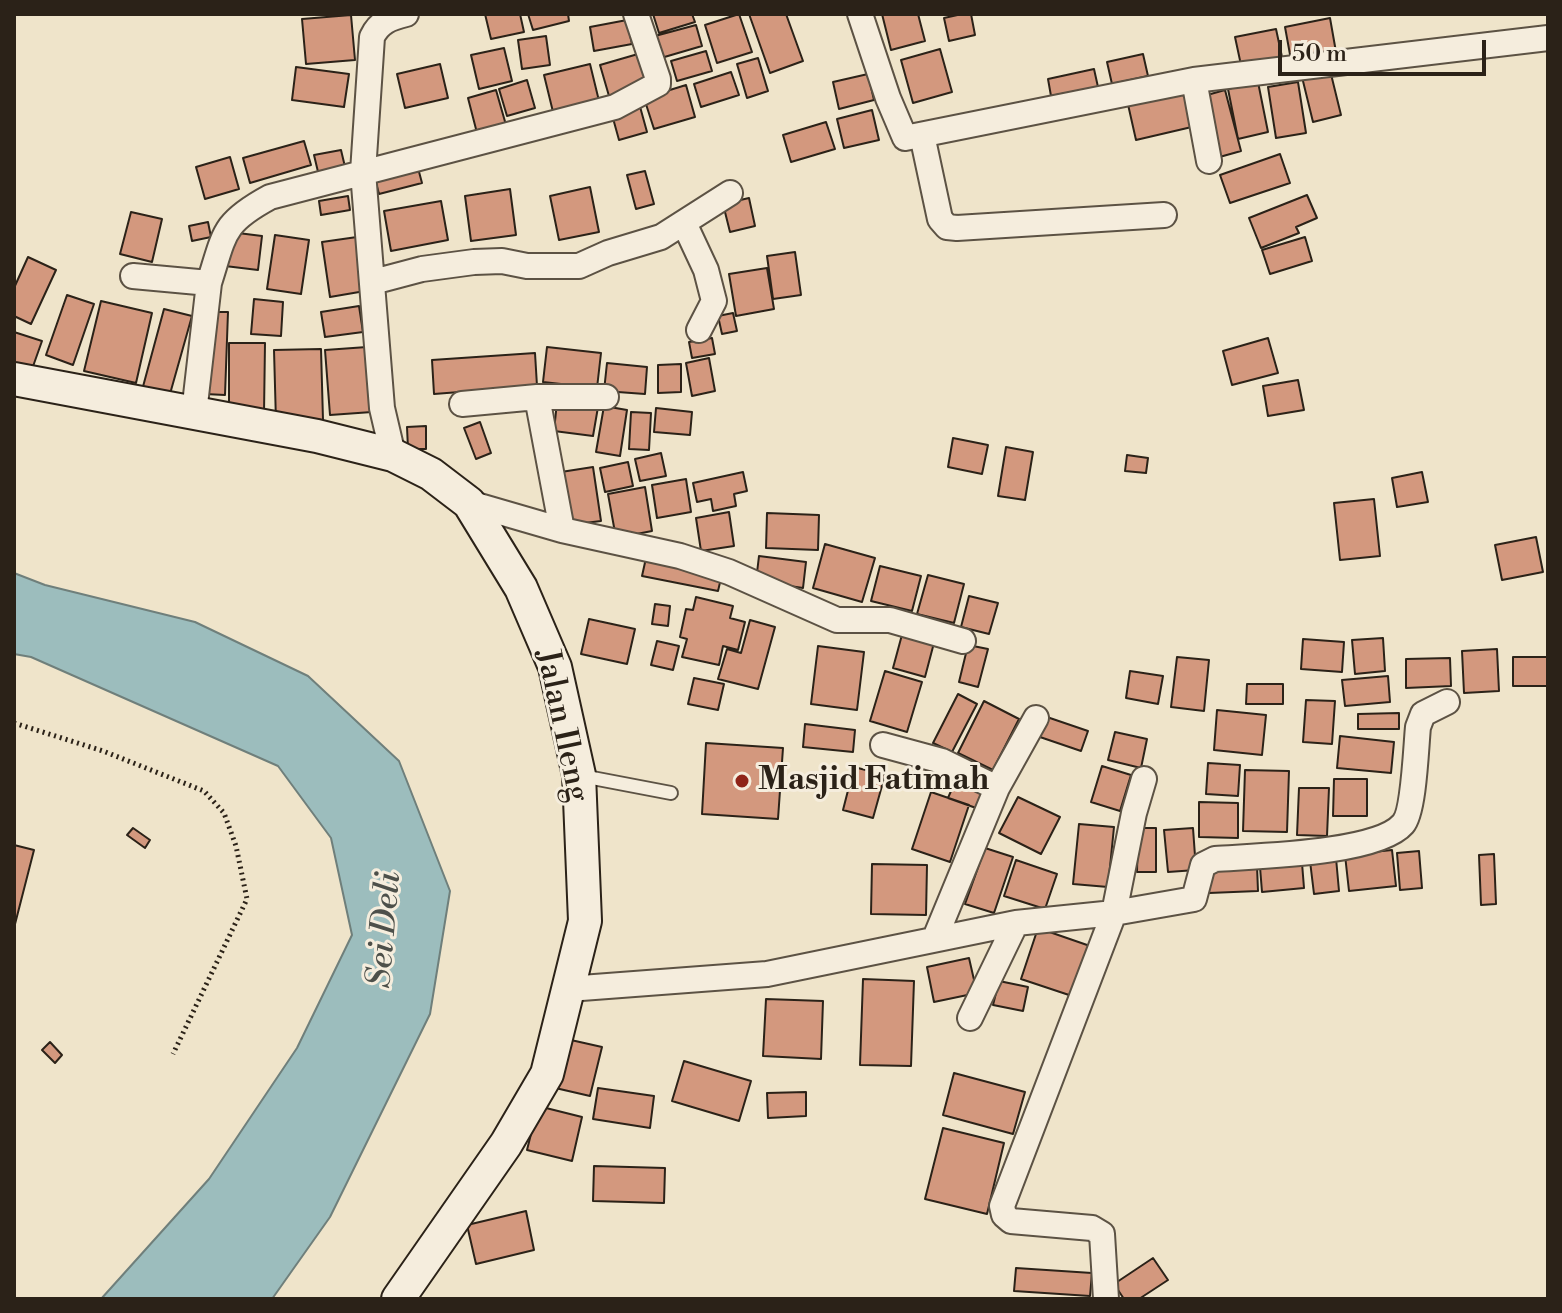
<!DOCTYPE html>
<style>
body{margin:0}
#map{position:relative;width:1562px;height:1313px;overflow:hidden;background:#efe4ca;font-family:"Libre Bodoni",serif}
canvas{display:block}
.frame{position:absolute;inset:0;border:16px solid #2b2218;pointer-events:none}
.scale{position:absolute;left:1278px;top:40px;width:208px;height:36px;box-sizing:border-box;border:4px solid #2b2218;border-top:0;padding-left:10px;font-size:24px;line-height:28px;white-space:nowrap;color:#2b2218;-webkit-text-stroke:6px #f5eddd;paint-order:stroke}
</style>
<div id="map">
<canvas width="1562" height="1313"></canvas>
<div class="frame"></div>
<div class="scale">50 m</div>
</div>
<script>
const c = document.querySelector('canvas').getContext('2d');
c.lineJoin = 'round';
function fill(path, color) { c.fillStyle = color; c.fill(path, 'evenodd'); }
function stroke(path, color, width, dash) { c.strokeStyle = color; c.lineWidth = width; c.lineCap = dash ? 'butt' : 'round'; c.setLineDash(dash || []); c.stroke(path); }
function label(font, color, halo, rows, align = 'center') {
  c.font = font + ' "Libre Bodoni",serif'; c.lineWidth = 6; c.setLineDash([]); c.textBaseline = 'middle'; c.strokeStyle = halo; c.fillStyle = color; for (const [text, x, y, turn = 0] of rows) {
    c.save(); c.translate(x, y); c.rotate((+turn || 0) * Math.PI / 180); c.textAlign = isNaN(turn) ? turn : align; if (halo) c.strokeText(text, 0, 0); c.fillText(text, 0, 0); c.restore();
  }
}
const water = new Path2D(`
 M14 573 45 585 195 622 308 676 399 761 450 891 430 1014 330 1217 272 1299H101L209 1179 297 1048 352 935 331 838 278 766 31 657 14 654Z`);
const building = new Path2D(`
 M485 14H520L524 32 491 39Z
 M528 14H568L569 21 533 30Z
 M653 14H692L695 22 659 33Z
 M739 14 752 52 717 63 705 25Z
 M749 14H786L803 61 770 73Z
 M882 14H918L925 41 891 50Z
 M962 14H971L975 35 949 41 944 18Z
 M351 15 355 60 306 64 302 19Z
 M1330 18 1336 52 1291 60 1285 27Z
 M627 20 632 44 594 51 590 27Z
 M696 25 702 46 661 58 655 36Z
 M1276 29 1282 57 1241 65 1235 37Z
 M546 36 550 65 522 69 518 40Z
 M504 48 512 81 479 89 471 55Z
 M940 49 952 92 913 103 901 60Z
 M706 51 712 71 677 81 671 61Z
 M638 54 647 84 609 96 600 65Z
 M1143 54 1148 76 1112 84 1107 62Z
 M758 58 768 91 747 98 737 64Z
 M440 64 448 98 405 108 397 74Z
 M590 64 600 105 554 116 544 75Z
 M296 67 349 74 344 107 292 100Z
 M1094 69 1098 87 1051 96 1048 79Z
 M1330 70 1341 115 1313 122 1302 77Z
 M731 72 739 95 701 107 694 84Z
 M868 74 874 100 839 109 833 82Z
 M527 80 535 108 507 116 499 89Z
 M1258 82 1268 132 1238 139 1228 89Z
 M1298 82 1306 133 1276 138 1268 87Z
 M686 85 695 117 654 129 644 98Z
 M1187 86 1196 126 1136 140 1127 100Z
 M496 90 506 125 477 133 468 98Z
 M1225 90 1241 151 1216 158 1200 97Z
 M639 103 647 132 619 140 611 111Z
 M872 110 879 140 844 148 837 119Z
 M826 122 835 149 791 162 783 135Z
 M304 141 311 165 250 183 243 158Z
 M341 150 346 171 319 176 314 155Z
 M1280 154 1290 183 1230 203 1220 175Z
 M230 157 239 189 205 199 196 167Z
 M418 168 422 183 379 194 375 179Z
 M645 171 654 204 636 209 627 175Z
 M590 187 599 232 559 240 550 196Z
 M510 189 516 235 471 241 465 196Z
 M1307 195 1317 218 1296 227 1299 233 1261 248 1249 218Z
 M348 196 350 210 321 215 319 201Z
 M749 198 755 226 730 232 723 204Z
 M441 201 448 240 391 251 384 211Z
 M131 212 162 219 152 262 120 254Z
 M208 222 211 237 192 241 189 226Z
 M230 232 262 236 258 270 225 266Z
 M275 235 309 240 301 294 267 289Z
 M357 237 365 291 330 297 322 242Z
 M1305 237 1312 261 1270 274 1262 250Z
 M795 252 801 295 773 299 767 256Z
 M28 257 56 270 31 324 14 316V288Z
 M767 268 774 309 736 316 729 274Z
 M67 295 94 304 73 365 46 355Z
 M254 299 283 302 281 336 251 334Z
 M101 301 152 313 136 383 84 371Z
 M359 306 363 332 325 337 321 312Z
 M164 309 192 316 168 401 141 394Z
 M209 312H228L225 395 205 394Z
 M733 313 737 331 722 334 718 316Z
 M14 332 42 341 31 372 14 366Z
 M712 338 715 354 692 358 689 342Z
 M1268 338 1278 373 1232 385 1223 351Z
 M229 343H265L264 413 229 412Z
 M367 347 372 412 330 415 325 350Z
 M547 347 601 353 597 388 543 382Z
 M321 349 323 420 276 422 274 350Z
 M535 353 537 386 434 394 432 360Z
 M709 358 715 391 692 396 686 363Z
 M607 363 647 367 645 394 604 391Z
 M681 364V392L658 393V365Z
 M1298 380 1304 410 1268 416 1263 386Z
 M557 402 598 407 593 436 554 431Z
 M604 406 627 410 620 456 596 452Z
 M656 408 692 412 690 435 654 432Z
 M631 412 651 413 649 450 629 449Z
 M480 422 491 453 476 459 464 428Z
 M426 426V449H408L407 427Z
 M953 438 988 445 982 474 948 467Z
 M1006 447 1033 452 1025 500 998 496Z
 M661 453 666 476 640 481 635 459Z
 M1127 455 1148 458 1146 473 1125 471Z
 M628 462 633 486 605 492 600 468Z
 M593 467 601 521 569 525 561 472Z
 M743 472 747 491 734 494 736 506 713 511 711 499 697 502 693 483Z
 M1422 472 1428 502 1397 507 1392 478Z
 M686 479 691 512 657 518 652 485Z
 M645 487 652 531 616 538 608 494Z
 M1374 499 1380 556 1340 560 1334 503Z
 M729 512 734 546 701 551 696 518Z
 M767 513 819 515 818 550 766 548Z
 M1536 537 1543 572 1502 580 1495 545Z
 M825 544 875 558 862 602 813 588Z
 M759 556 806 562 803 588 756 581Z
 M646 558 722 574 718 591 642 576Z
 M880 566 921 576 912 611 871 601Z
 M928 575 964 584 954 623 917 614Z
 M969 596 998 603 989 634 961 627Z
 M696 597 733 606 730 618 745 622 738 650 723 646 719 665 682 657 687 639 680 637 686 609 693 610Z
 M655 604 670 606 668 626 652 624Z
 M589 619 635 629 627 664 581 654Z
 M750 620 775 627 758 689 718 679 727 649 741 653Z
 M903 631 935 639 925 677 893 668Z
 M1383 638 1385 671 1355 674 1352 640Z
 M1303 639 1344 642 1342 672 1301 669Z
 M657 641 679 646 673 670 651 665Z
 M968 645 988 649 978 687 959 682Z
 M818 646 864 652 857 710 811 704Z
 M1497 649 1499 691 1464 693 1462 651Z
 M1177 657 1209 660 1204 711 1171 707Z
 M1513 657H1548V686H1513Z
 M1450 658 1451 686 1406 688V659Z
 M885 671 922 682 907 732 870 721Z
 M1130 671 1163 676 1158 704 1126 698Z
 M1388 676 1390 702 1345 706 1342 680Z
 M694 678 724 684 718 710 688 704Z
 M1247 684H1283V704H1246Z
 M958 694 977 704 952 752 933 743Z
 M1306 700 1335 701 1332 744 1303 742Z
 M984 701 1019 719 993 770 958 753Z
 M1217 710 1266 715 1262 755 1214 750Z
 M1399 713V729H1358V714Z
 M1044 716 1088 731 1081 751 1037 736Z
 M805 724 855 730 853 752 803 747Z
 M1115 732 1147 739 1141 768 1108 760Z
 M1340 736 1394 742 1391 773 1337 768Z
 M706 743 783 748 778 819 702 814Z
 M1208 763 1240 765 1238 796 1206 794Z
 M1102 766 1131 775 1120 811 1091 802Z
 M854 767 885 775 873 818 843 810Z
 M937 768 961 777 958 784 982 792 976 808 948 798 951 791 932 785Z
 M1245 770 1289 771 1287 832 1243 831Z
 M1334 779H1367V816H1333Z
 M1299 788H1329L1327 836 1297 835Z
 M931 792 969 805 950 862 912 849Z
 M1018 797 1060 817 1041 854 999 833Z
 M1199 802 1238 803V838L1199 837Z
 M1079 824 1114 827 1108 887 1073 884Z
 M133 828 150 840 145 848 127 835Z
 M1138 828H1156V872H1137Z
 M1193 828 1196 870 1168 872 1164 830Z
 M14 845 34 850 14 928Z
 M985 848 1013 857 994 913 965 904Z
 M1392 850 1396 886 1349 891 1345 855Z
 M1419 851 1422 888 1400 890 1397 853Z
 M1494 854 1496 904 1481 905 1479 855Z
 M1336 858 1339 891 1314 894 1310 861Z
 M1016 860 1057 874 1045 909 1004 896Z
 M1302 863 1304 888 1262 892 1260 867Z
 M872 864 927 865 926 915 871 914Z
 M1257 866 1258 891 1209 893 1208 868Z
 M1038 928 1090 946 1072 996 1021 979Z
 M969 958 977 993 934 1002 927 967Z
 M863 979 914 981 911 1066 860 1065Z
 M999 981 1028 987 1023 1011 993 1005Z
 M766 999 823 1001 821 1059 763 1056Z
 M562 1038 602 1047 590 1096 551 1087Z
 M50 1042 62 1055 55 1063 42 1050Z
 M684 1061 751 1081 739 1121 672 1101Z
 M954 1073 1025 1092 1013 1134 943 1115Z
 M598 1088 654 1096 650 1128 593 1119Z
 M806 1092V1116L768 1118 767 1093Z
 M538 1106 582 1117 572 1161 527 1150Z
 M943 1128 1004 1143 987 1214 925 1199Z
 M594 1166 665 1168 664 1203 593 1201Z
 M526 1211 534 1250 476 1264 467 1225Z
 M1153 1258 1168 1280 1139 1299H1124L1114 1284Z
 M1016 1268 1092 1273 1090 1296 1014 1291Z`);
const path = new Path2D(`
 M14 723 103 751 204 791 224 813 236 846 247 899 173 1054`);
const lane = new Path2D(`
 M582 776 671 793`);
const street = new Path2D(`
 M860 14 888 98 905 138 1194 80 1548 38
 M1194 80 1209 161
 M922 135 940 219 947 227 957 228 1164 215
 M684 223 706 270 714 301 699 330
 M133 276 209 283 194 413
 M373 282 422 269 474 262 502 261 527 266H579L608 253 661 237 730 193
 M209 283C225 233 222 223 270 197L615 107 658 84V79L636 14
 M537 397 562 530
 M462 404 537 397H606
 M393 455 382 408 363 172 372 37C379 22 390 18 406 14
 M469 503 562 530 680 556 729 572 837 620H890L963 641
 M883 745 942 761 997 788 935 938
 M1144 779 1134 813 1114 913 1194 899 1203 865 1215 859C1255 856 1377 854 1403 824 1414 812 1416 746 1418 727L1423 714 1447 702
 M997 788 1036 718
 M568 989 767 974 1016 923 1114 913 1002 1206 1004 1215 1011 1221 1092 1228 1102 1234 1106 1299
 M970 1018 1016 923`);
const secondary = new Path2D(`
 M14 379 317 436 393 455 431 474 469 503 521 588 555 667 579 775 585 921 547 1074 506 1144 398 1299`);
const markers = [
 [742,781,8,"#8f2418"]
];
const streetNames = [
 ["Jalan Ileng",561,726,78]
];
const poiNames = [
 ["Masjid Fatimah",758,781]
];
const waterNames = [
 ["Sei Deli",386,930,-85]
];
fill(water, '#9cbdbd');
stroke(water, '#6f7f7b', 2);
fill(building, '#d3987e');
stroke(building, '#2b2218', 2);
stroke(lane, '#5c5244', 16);
stroke(street, '#5c5244', 28);
stroke(secondary, '#2b2218', 36);
stroke(path, '#2b2218', 5, [2, 4]);
stroke(lane, '#f5eddd', 12);
stroke(street, '#f5eddd', 24);
stroke(secondary, '#f5eddd', 32);
for (const [x, y, r, color] of markers) { const dot = new Path2D(); dot.arc(x, y, r, 0, 2 * Math.PI); c.fillStyle = color; c.fill(dot); stroke(dot, '#f5eddd', 3); }
label('32px', '#2b2218', '#f5eddd', streetNames);
label('bold 32px', '#2b2218', '#f5eddd', poiNames, 'left');
label('italic 34px', '#4d504a', '#f5eddd', waterNames);
</script>
